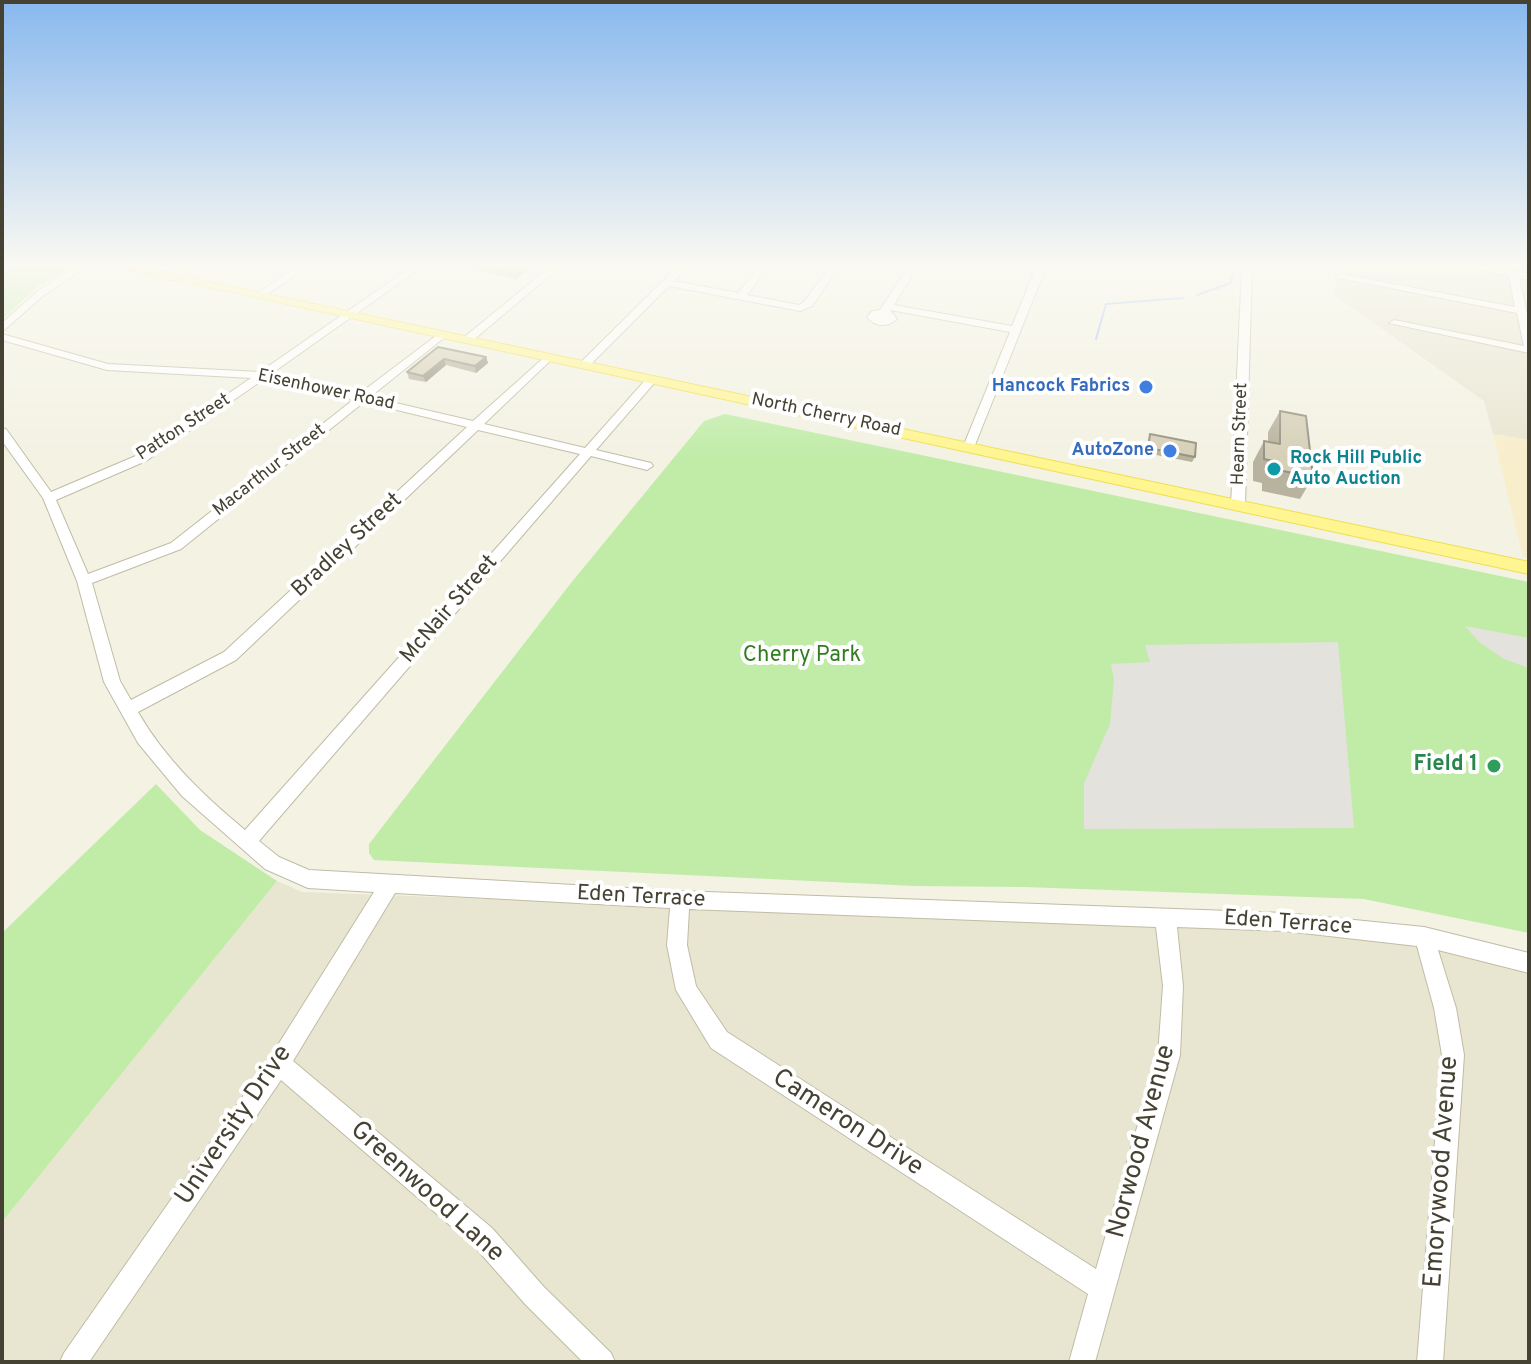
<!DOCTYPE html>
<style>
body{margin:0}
#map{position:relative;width:1531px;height:1364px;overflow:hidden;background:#f3f2e3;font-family:Overpass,sans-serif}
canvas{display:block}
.frame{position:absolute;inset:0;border:4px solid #464233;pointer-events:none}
</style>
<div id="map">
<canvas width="1531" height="1364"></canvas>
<div class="frame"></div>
</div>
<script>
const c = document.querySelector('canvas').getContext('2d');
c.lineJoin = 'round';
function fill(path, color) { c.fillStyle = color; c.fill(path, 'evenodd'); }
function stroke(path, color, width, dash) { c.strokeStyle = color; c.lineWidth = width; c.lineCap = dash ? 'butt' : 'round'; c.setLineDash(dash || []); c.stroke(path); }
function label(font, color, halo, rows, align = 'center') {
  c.font = font + ' Overpass,sans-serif'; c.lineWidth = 8; c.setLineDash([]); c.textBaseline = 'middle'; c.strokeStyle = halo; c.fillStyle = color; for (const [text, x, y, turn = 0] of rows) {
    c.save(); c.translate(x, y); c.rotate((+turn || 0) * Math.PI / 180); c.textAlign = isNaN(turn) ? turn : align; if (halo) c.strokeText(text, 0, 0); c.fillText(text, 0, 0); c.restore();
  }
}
const residential = new Path2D(`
 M1337 267H1529V440L1493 434 1484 401 1334 295Z
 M277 881 302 892 1287 929 1434 945 1529 970V1362H2V1222Z`);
const commercial = new Path2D(`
 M1493 434 1529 440V558L1523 557Z`);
const green = new Path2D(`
 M2 267H73L36 288 2 320Z
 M725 414 1529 582V933L1364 899 1024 887 915 886 374 860 369 853V844L571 583 704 421Z
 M156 784 200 830 277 881 2 1222V933Z`);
const parking = new Path2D(`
 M1465 626 1529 638V668L1504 659 1479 642Z
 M1338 642 1354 828 1084 829V783L1110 724 1114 679 1111 664 1150 662 1145 645Z`);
const stream = new Path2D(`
 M1197 295 1231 283 1232 276
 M1096 339 1106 304 1183 298`);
const minor = new Path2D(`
 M75 267H86L44 295 2 332V323L38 291Z
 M185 267H196L176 280H170V276Z
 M298 267H309L261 298 253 296Z
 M411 267H422L271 374 359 394 441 332 446 335 445 337 370 397 473 421 548 354 552 355V359L484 424 585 448 648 377H656V381L596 450 651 463 653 466 647 470 591 456 259 841 279 857 309 870 680 891 1285 913 1424 927 1529 953V973L1438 950 1456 1008 1464 1055 1443 1362H1417L1442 1055 1434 1008 1417 946 1285 931 1177 927 1183 986 1180 1055 1095 1362H1069L1088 1294 711 1048 676 990 667 945 670 908 395 893 293 1061 492 1228 543 1286 611 1353 615 1362H583L525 1304 474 1246 281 1080 89 1362H60L64 1353 271 1056 374 892 308 888 265 869 182 796 138 743 104 682 77 581 43 498 2 441V428L6 429 51 492 138 455 251 378 107 370 2 340V334L108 364 260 372ZM264 379 353 400 171 543 88 574 56 500 146 461ZM364 402 467 427 224 652 131 700 120 681 92 583 181 549ZM478 430 580 454 245 830C204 796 165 759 138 712L236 660ZM689 909 1156 927 1163 986 1158 1055 1096 1269 727 1032 696 986 687 945Z
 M550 267H560L471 342H463V338Z
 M677 267H687L674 281 738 293 759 267H768L747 295 799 305 804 302 830 267H839L812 306 800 311 669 286 588 367H580V363Z
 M908 267H917L894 305 1012 326 1036 267H1046L973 450 969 451 963 447 1010 332 890 310 897 319C887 328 875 327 867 317L872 311 880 310Z
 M1242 267H1252L1245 505 1238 509 1231 505Z
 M1470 267H1491L1529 274V280L1519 278 1529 323V353L1389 323 1394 320 1524 346 1517 313 1335 277 1340 274 1515 307 1509 276Z`);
const major = new Path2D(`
 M116 267H140L1529 562V574Z`);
const wall = new Path2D(`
 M460 267H531L516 279Z
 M438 347 486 357 488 363 476 373 446 365 426 382 409 379 407 372Z
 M1280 411 1313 477 1300 499 1262 491V483L1253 481V462L1264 441 1268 442V432Z
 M1150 434 1195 457 1192 462 1146 453Z`);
const shadedWall = new Path2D(`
 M524 267H531L516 279 515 274Z
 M486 357 488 363 476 373 475 366Z
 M444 359 446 365 426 382 423 376Z`);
const building = new Path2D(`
 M483 267H524L515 274Z
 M438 347 486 357 475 366 444 359 423 376 407 372Z
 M1280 411 1306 416 1313 477 1273 469V461L1264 459V441L1280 444Z
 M1150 434 1196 443 1195 457 1148 448Z`);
const markers = [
 [1146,387,8,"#3f7fe0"],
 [1170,451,8,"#3f7fe0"],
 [1274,469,8,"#0f9aa8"],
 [1494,766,8,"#2e9e5b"]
];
const farShopnames = [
 ["Hancock Fabrics",1130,387],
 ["AutoZone",1154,451]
];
const farStreetnames = [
 ["Eisenhower Road",326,391,12],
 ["North Cherry Road",826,416,12],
 ["Patton Street",184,428,-33],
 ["Hearn Street",1241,434,-88],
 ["Macarthur Street",270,471,-38]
];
const farCulturenames = [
 ["Rock Hill Public",1290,459],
 ["Auto Auction",1290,480]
];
const streetNames = [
 ["Bradley Street",348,546,-43],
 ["McNair Street",450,610,-49],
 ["Eden Terrace",641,898,3],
 ["Eden Terrace",1288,924,4]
];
const parkNames = [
 ["Cherry Park",802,657]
];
const leisureNames = [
 ["Field 1",1478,766]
];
const nearStreetnames = [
 ["Cameron Drive",847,1124,33],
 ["University Drive",235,1126,-56],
 ["Norwood Avenue",1143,1142,-75],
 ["Emorywood Avenue",1443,1172,-86],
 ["Greenwood Lane",426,1193,42]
];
fill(residential, '#e8e5d1');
fill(commercial, '#f8eecc');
fill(green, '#c0eca8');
fill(parking, '#e3e2dc');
stroke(stream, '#99bef7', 2);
stroke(minor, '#c0bca5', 2);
stroke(major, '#efdf56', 2);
fill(minor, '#fff');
fill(major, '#fff591');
fill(wall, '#b8b39e');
fill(shadedWall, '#969281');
fill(building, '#d6d0b8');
stroke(building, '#969281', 2);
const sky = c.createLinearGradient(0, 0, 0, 458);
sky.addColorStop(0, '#88b8ee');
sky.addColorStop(0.58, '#faf9f2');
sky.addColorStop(1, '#faf9f200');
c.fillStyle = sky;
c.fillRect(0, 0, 1531, 458);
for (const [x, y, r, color] of markers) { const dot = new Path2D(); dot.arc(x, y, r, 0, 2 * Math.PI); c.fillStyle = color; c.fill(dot); stroke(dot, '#fff', 3); }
label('bold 18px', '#366cbe', '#fff', farShopnames, 'right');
label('18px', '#464233', '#fff', farStreetnames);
label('bold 18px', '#0d838f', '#fff', farCulturenames, 'left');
label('22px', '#464233', '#fff', streetNames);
label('22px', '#327d21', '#fff', parkNames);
label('bold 22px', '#27864d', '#fff', leisureNames, 'right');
label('26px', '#464233', '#fff', nearStreetnames);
</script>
